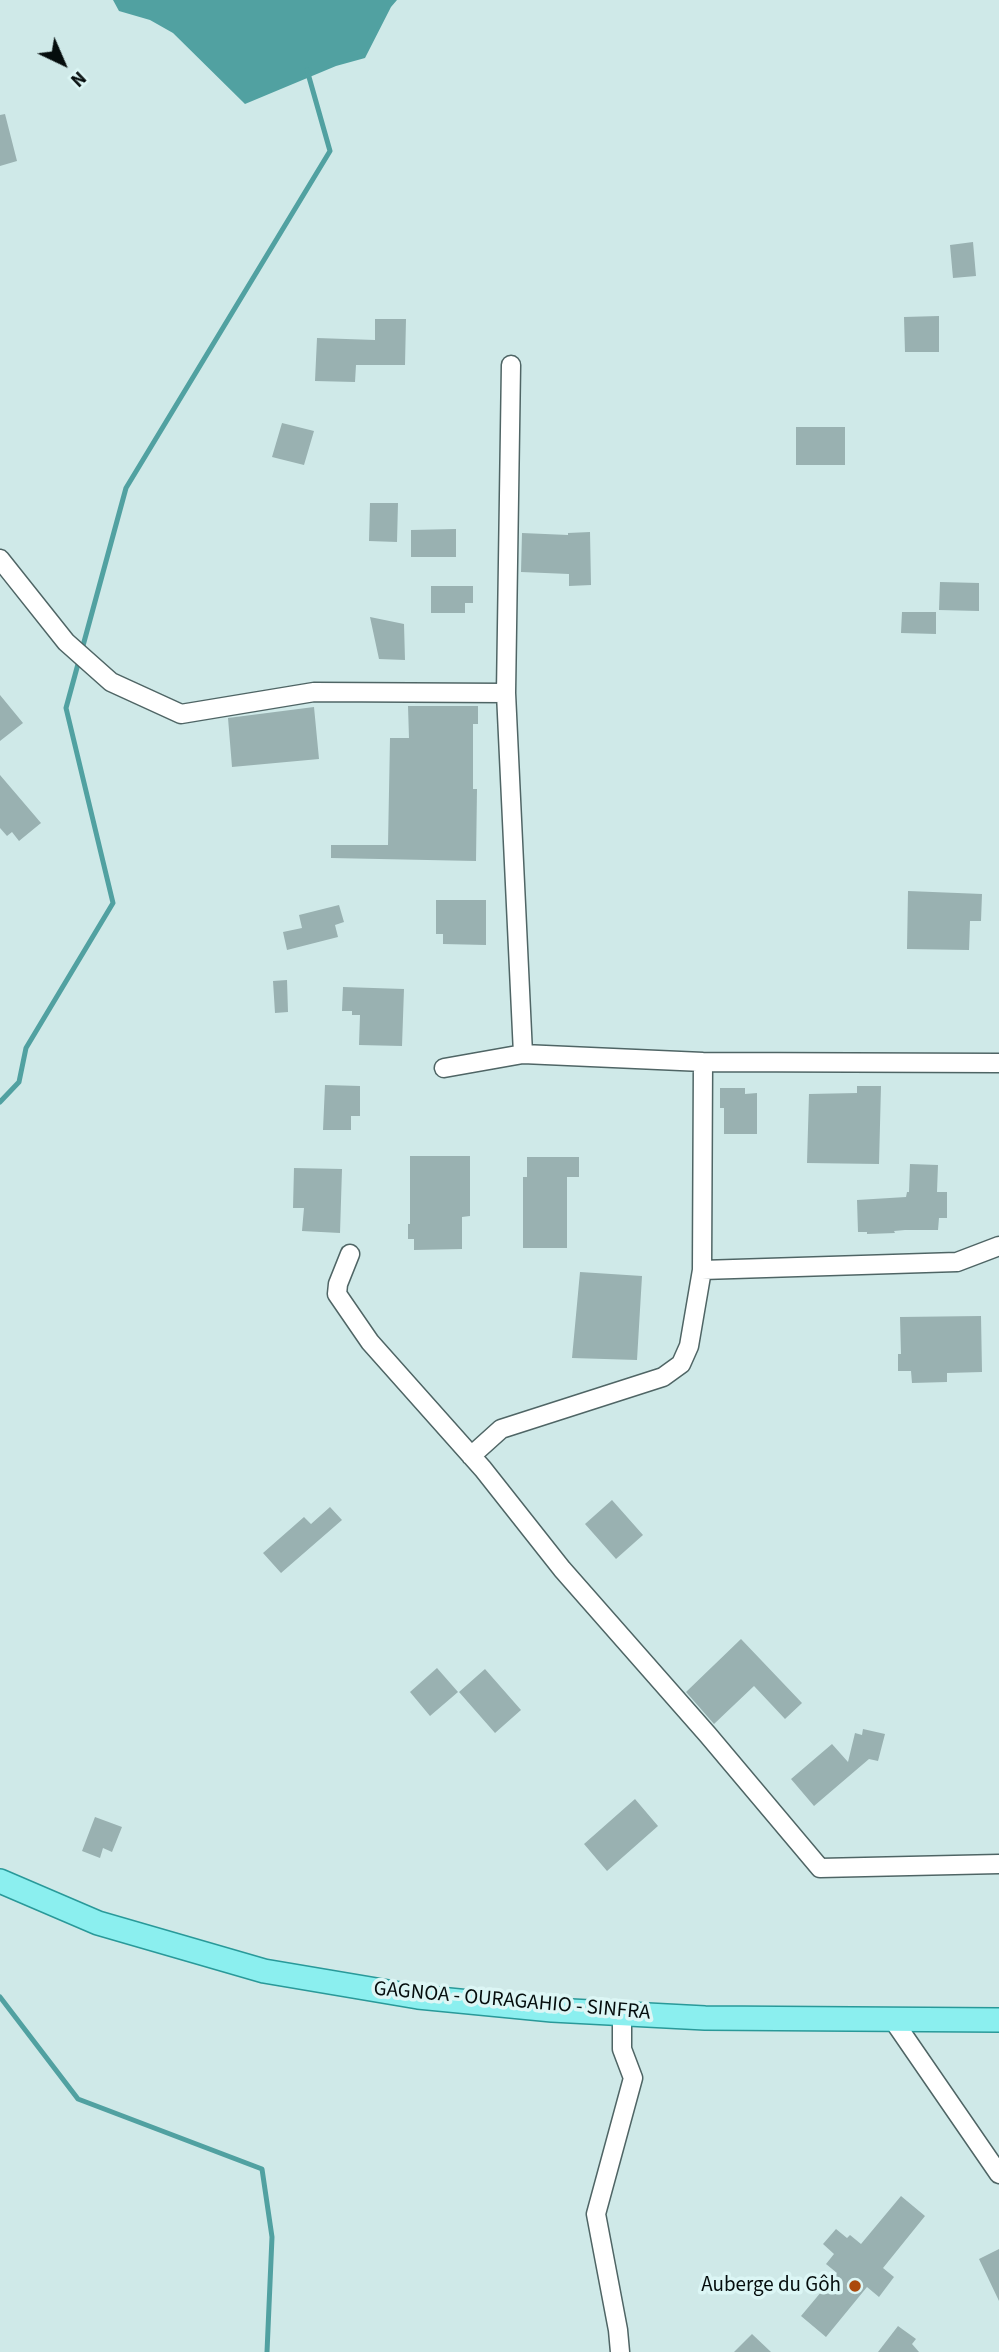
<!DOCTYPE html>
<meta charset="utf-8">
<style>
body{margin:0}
#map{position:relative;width:999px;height:2352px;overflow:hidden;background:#cfe9e8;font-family:"Source Sans 3",sans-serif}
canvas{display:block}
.north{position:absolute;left:28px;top:28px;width:70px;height:70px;-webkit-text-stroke:5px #dcf6f5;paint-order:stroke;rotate:136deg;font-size:19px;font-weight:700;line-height:28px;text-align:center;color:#050d0d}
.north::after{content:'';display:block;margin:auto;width:24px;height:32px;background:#050d0d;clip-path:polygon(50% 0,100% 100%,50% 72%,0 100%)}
</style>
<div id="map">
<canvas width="999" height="2352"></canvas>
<div class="north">N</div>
</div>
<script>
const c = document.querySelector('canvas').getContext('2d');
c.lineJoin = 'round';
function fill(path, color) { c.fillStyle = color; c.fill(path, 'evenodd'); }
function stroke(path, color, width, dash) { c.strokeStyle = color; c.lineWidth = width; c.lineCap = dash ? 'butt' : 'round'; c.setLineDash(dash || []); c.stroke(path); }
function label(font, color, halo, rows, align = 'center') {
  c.font = font + ' "Source Sans 3",sans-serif'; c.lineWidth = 7; c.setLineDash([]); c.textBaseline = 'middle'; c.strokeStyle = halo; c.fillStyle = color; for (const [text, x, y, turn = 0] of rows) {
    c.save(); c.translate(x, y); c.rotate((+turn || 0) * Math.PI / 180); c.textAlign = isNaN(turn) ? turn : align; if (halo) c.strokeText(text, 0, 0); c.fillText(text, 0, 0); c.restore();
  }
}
const water = new Path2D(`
 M113 0H397L391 7 365 58 336 66 245 104 173 33 150 20 119 11Z`);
const stream = new Path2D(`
 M0 1102 19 1082 26 1048 113 903 66 708 126 488 330 151 307 70
 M0 1997 78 2099 262 2169 272 2237 267 2352`);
const building = new Path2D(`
 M5 114 17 161 0 166V115Z
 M973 242 976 276 953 278 950 245Z
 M939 316V352H905L904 317Z
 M375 319H406L405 365H356L355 382 315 381 317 338 375 340Z
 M282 423 314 431 304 465 272 457Z
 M796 427H845V465H796Z
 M370 503H398L397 542 369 541Z
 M456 529V557H411V530Z
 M590 532 591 585 569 586V574L521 572 522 533 568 535V533Z
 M940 582 979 583V611L939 610Z
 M431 586H473V603H465V613H431Z
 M902 612H936V634L901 633Z
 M370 617 404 624 405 660 379 659Z
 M0 695 23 723 0 741Z
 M408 706H478V724H473V789H477L476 861 331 858V845H388L390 738H409Z
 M314 707 319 759 232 767 228 718Z
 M0 775 41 823 19 841 12 832 7 836 0 828Z
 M908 891 982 894 981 921H970L969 950 907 949Z
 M436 900H486V945L443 944V934H436Z
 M339 905 344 922 335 925 338 937 287 950 283 932 302 928 299 915Z
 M287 980 288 1012 275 1013 273 981Z
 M343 987 404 989 402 1046 359 1045 360 1015H352V1011H342Z
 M325 1085 360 1086V1116H351V1130H323Z
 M857 1086H881L879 1164 807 1163 809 1094 857 1093Z
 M720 1088H745V1094L757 1093V1134H724V1108H720Z
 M410 1156H470V1216L462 1217V1249L414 1250V1239H408V1224H410Z
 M527 1157H579V1177H567V1248H523V1177H527Z
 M910 1164 938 1165 937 1192H947V1218H939L938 1230H905L894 1231 895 1233 867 1234V1232H858L857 1200 906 1197 907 1192H909Z
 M294 1168 342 1169 340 1233 302 1231 304 1208H293Z
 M580 1272 642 1276 637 1360 572 1358Z
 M981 1316 982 1372 947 1373V1382L912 1383 911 1371H898V1354H901L900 1317Z
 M612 1500 643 1535 616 1559 585 1524Z
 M330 1507 342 1520 281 1573 263 1553 304 1517 311 1524Z
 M741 1639 802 1703 785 1719 754 1686 714 1724 686 1692Z
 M437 1668 458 1692 430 1716 410 1692Z
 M485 1669 521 1710 495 1733 459 1692Z
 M863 1729 885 1734 878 1761 869 1759 814 1806 791 1779 832 1744 848 1762 855 1733 862 1735Z
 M635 1799 658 1826 607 1871 584 1844Z
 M95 1817 122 1827 112 1852 103 1848 100 1858 82 1851Z
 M901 2196 925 2216 883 2268 894 2277 879 2297 867 2287 826 2337 801 2316 837 2273 826 2264 834 2254 823 2244 836 2229 847 2238 850 2235 861 2244Z
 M999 2249V2301L979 2259Z
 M898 2326 916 2339 912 2344 919 2352H878Z
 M752 2334 771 2352H734Z`);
const minor = new Path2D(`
 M0 559 66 642 111 682 181 714 314 692 506 693 523 1054 703 1062 999 1063
 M506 693 511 365
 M444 1068 523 1054
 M350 1254 338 1284 337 1294 370 1342 483 1469 562 1569 708 1735 820 1868 999 1864
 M702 1270 957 1262 999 1246
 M471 1456 501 1429 663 1377 681 1364 689 1346 702 1270 703 1062
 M893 2020 999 2174
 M620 2352 618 2330 596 2214 633 2078 622 2049V2014`);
const major = new Path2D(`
 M0 1881 98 1923 264 1971 418 1997 552 2010 705 2018 999 2020`);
const markers = [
 [855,2286,7,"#ab490c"]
];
const streetNames = [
 ["GAGNOA - OURAGAHIO - SINFRA",512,2002,5]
];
const poiNames = [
 ["Auberge du Gôh",841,2286]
];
fill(water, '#51a1a1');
stroke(stream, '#51a1a1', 5);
fill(building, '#99b1b1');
stroke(minor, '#4f6565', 21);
stroke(major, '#299999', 26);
stroke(minor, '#fff', 18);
stroke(major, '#8befef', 23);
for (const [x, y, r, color] of markers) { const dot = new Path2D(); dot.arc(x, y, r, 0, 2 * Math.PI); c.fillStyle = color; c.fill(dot); stroke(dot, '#dcf6f5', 2.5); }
label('21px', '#050d0d', '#dcf6f5', streetNames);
label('21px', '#050d0d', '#dcf6f5', poiNames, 'right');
</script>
